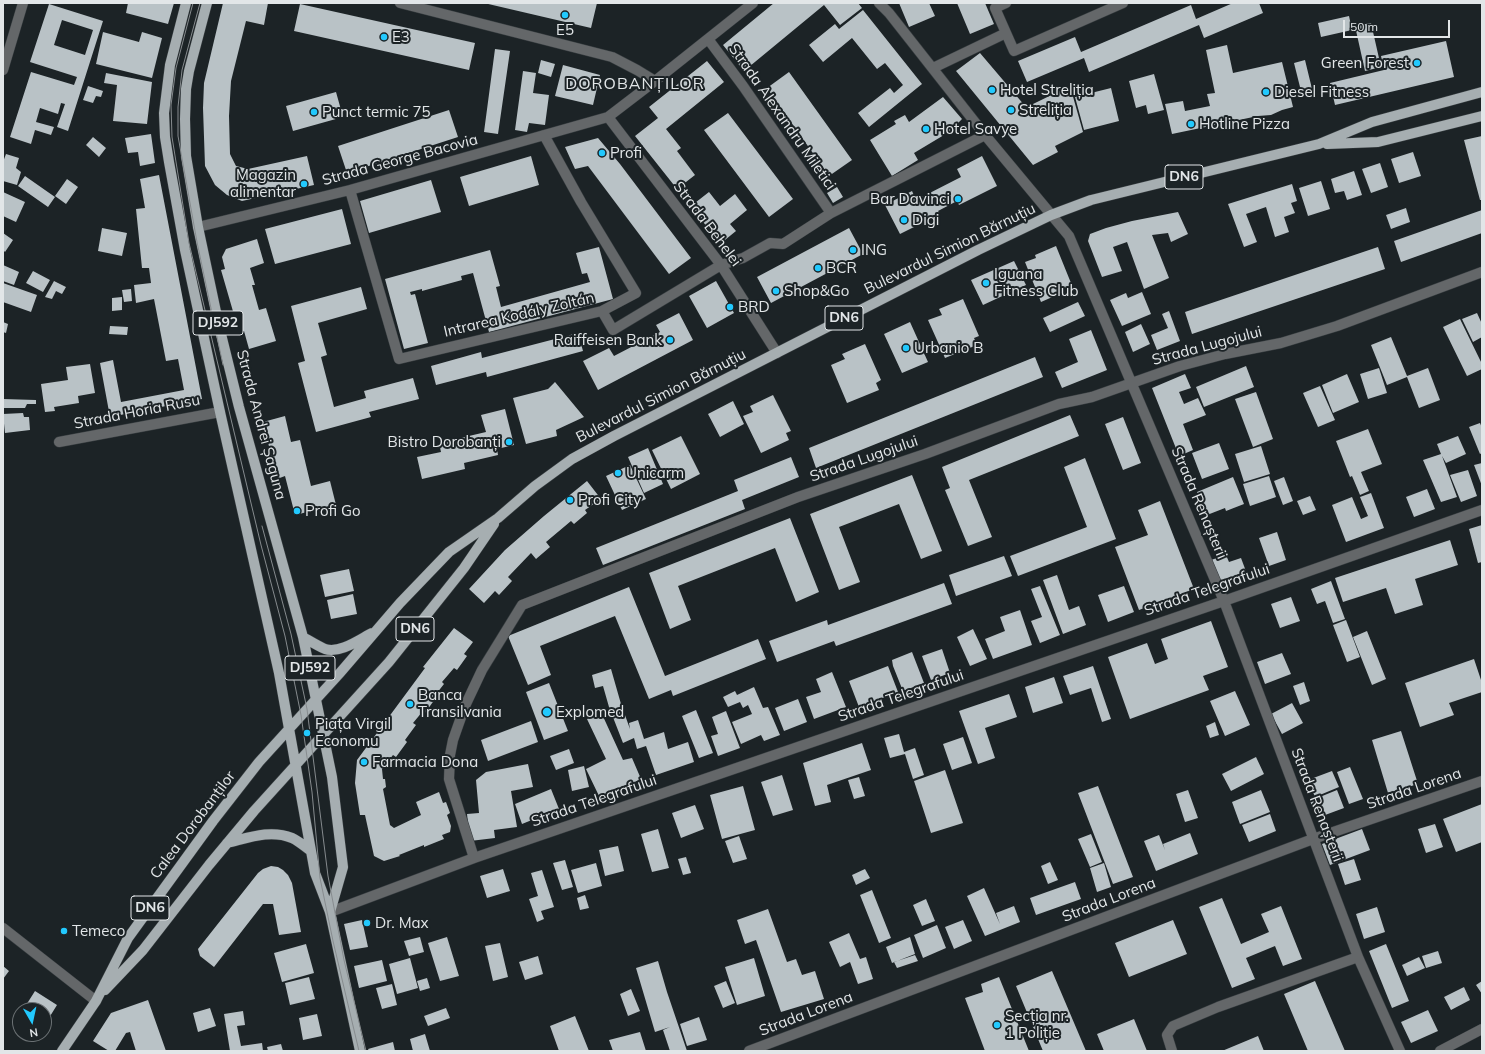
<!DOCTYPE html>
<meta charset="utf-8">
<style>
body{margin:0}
#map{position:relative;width:1485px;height:1054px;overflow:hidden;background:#1c2326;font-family:Mulish,sans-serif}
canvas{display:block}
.frame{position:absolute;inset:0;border:4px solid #e2e6e8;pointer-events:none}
.north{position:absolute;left:12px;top:1002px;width:40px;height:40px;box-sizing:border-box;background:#1c2326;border:1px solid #6b7174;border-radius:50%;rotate:171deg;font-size:11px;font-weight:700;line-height:16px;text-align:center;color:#e2e6e8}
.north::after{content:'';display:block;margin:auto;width:14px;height:18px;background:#22c9fe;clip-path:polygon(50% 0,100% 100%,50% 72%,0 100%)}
.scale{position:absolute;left:1343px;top:20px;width:107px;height:18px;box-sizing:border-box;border:2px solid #e2e6e8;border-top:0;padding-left:5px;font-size:12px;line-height:14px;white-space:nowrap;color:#e2e6e8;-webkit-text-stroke:3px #1c2326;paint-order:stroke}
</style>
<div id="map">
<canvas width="1485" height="1054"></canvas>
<div class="frame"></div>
<div class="north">N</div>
<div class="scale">50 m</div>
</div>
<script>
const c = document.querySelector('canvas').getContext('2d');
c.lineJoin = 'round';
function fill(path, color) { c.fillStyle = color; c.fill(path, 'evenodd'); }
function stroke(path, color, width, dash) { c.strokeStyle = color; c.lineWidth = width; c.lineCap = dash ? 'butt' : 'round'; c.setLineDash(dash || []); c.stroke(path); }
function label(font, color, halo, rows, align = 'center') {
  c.font = font + ' Mulish,sans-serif'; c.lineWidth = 4; c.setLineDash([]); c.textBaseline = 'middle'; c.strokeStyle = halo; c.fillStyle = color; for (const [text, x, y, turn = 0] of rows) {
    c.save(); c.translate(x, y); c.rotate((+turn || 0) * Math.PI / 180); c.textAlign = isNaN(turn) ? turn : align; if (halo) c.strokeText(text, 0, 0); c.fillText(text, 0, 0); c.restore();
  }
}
const building = new Path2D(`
 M128 3H174L168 24 126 13Z
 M223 3H268L264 25 246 21 231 81 229 116 230 154 236 166 248 169 307 156 314 185 242 201 227 195 215 185 205 166 203 108 204 83Z
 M484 3H597L591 28Z
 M774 3H858L862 8 840 25 824 5 744 71 723 45Z
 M899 3H929L935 16 909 27Z
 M957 3H985L994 24 970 34Z
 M1233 3H1259L1263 13 1204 38 1199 25 1089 72 1084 58 1027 82 1018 61 1075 37 1081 52 1191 5 1196 19Z
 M49 4 103 21 68 131 57 127 65 104 61 103 58 114 40 108 36 122 54 127 51 135 35 130 31 144 10 137 31 72 74 85 77 77 30 62ZM62 20 93 30 85 55 54 45Z
 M300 4 475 43 469 70 294 31Z
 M863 10 922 84 869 127 858 113 890 88 894 93 903 85 885 63 877 69 852 38 823 62 809 45 835 24 839 29Z
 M1349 16 1352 30 1321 37 1318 23Z
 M1371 23 1381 67 1365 71 1355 26Z
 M103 32 139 42 142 32 162 38 152 78 96 64Z
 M1446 41 1454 77 1335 105 1330 83 1384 70 1381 56Z
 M1227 45 1233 73 1282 62 1293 107 1282 110 1271 115 1258 116 1172 134 1165 104 1183 101 1185 111 1210 106 1207 94 1215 93 1206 50Z
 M495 49 510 51 498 134 484 132Z
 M980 53 1031 113 1036 109 1033 104 1070 86 1083 132 1055 146 1058 152 1033 165 956 71Z
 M541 60 555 64 551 77 538 73Z
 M1305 60 1313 93 1302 95 1294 63Z
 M707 61 724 82 666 129 681 148 677 151 695 175 677 189 635 136 658 118 649 107Z
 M563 65 600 75 593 105 555 96Z
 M523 71 536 73 533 93 549 95 545 125 529 123 527 132 515 130Z
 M789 72 852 160 829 176 767 88Z
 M106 73 152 82 147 124 113 121 117 85 104 83Z
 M1154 74 1164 110 1148 114 1146 105 1136 108 1129 81Z
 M88 86 103 91 101 97 96 96 93 103 83 100Z
 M1111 88 1119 121 1084 130 1075 97Z
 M336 92 343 117 293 131 286 106Z
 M943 97 962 119 949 132 914 153 918 160 892 176 870 140 896 124 894 121 905 115 909 122Z
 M449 110 458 137 347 173 338 146Z
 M728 113 793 199 769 217 704 130Z
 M151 134 155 163 140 166 138 152 128 153 125 138Z
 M1482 136V200H1480L1464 140Z
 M93 137 106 148 99 157 86 145Z
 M598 138 620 164 691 258 669 274 588 166 575 169 565 147Z
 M1413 152 1421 176 1399 183 1391 159Z
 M6 154 19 158 16 168 21 172 17 185 3 181V162Z
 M531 156 539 185 469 206 460 177Z
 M982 156 997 186 959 205 957 201 938 211 940 214 900 234 885 205 912 191 916 200 961 177 957 169Z
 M1380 163 1388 187 1371 193 1362 169Z
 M1354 171 1362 195 1347 200 1344 191 1335 193 1331 179Z
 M159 175 202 399 110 417 100 363 113 360 121 402 184 390 178 359 166 361 154 299 136 303 134 285 151 283 149 268H142L136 209 145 208 140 179Z
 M25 176 55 197 48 207 18 186Z
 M67 179 78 187 66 204 55 196Z
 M431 180 441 212 369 233 360 201Z
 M1321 181 1330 209 1308 216 1299 188Z
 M1292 184 1297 201 1291 203 1295 213 1284 217 1289 232 1275 237 1266 207 1246 214 1257 242 1244 247 1228 204Z
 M837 187 843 197 833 203 827 193Z
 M3 192 25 202 16 222 3 216Z
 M709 192 720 206 735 194 747 210 730 224 736 231 720 244 691 206Z
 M1406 208 1410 222 1391 229 1386 215Z
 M342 209 351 244 275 264 265 229Z
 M1482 210V233L1401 262 1394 241Z
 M1178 212 1188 234 1171 242 1168 233 1152 235 1169 278 1144 289 1127 242 1113 247 1122 271 1102 277 1088 241 1090 234 1106 228 1132 221Z
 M102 228 127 233 122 256 98 251Z
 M849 228 863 254 771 303 757 277Z
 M3 233 13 240 5 252 3 250Z
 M257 239 264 263 250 268 255 285H252L259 310 266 308 276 341 249 349 244 331 239 332 221 270 225 269 222 257 226 249Z
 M1056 246 1073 288 1041 302 1025 262 1036 258 1035 255Z
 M599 247 613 299 489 332 473 273 461 276 462 280 422 291V289L410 292 411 295 415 294 428 343 404 349 385 279 490 250 500 286 496 287 501 307 590 282 587 273 582 274 576 253Z
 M1378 247 1385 269 1192 334 1185 312Z
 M1014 261 1026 285 983 305 971 280Z
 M3 265 19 272 14 285 3 281Z
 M33 271 50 280 43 292 26 283Z
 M54 281 66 287 62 294 56 291 52 299 45 297Z
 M716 281 734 313 707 328 689 296Z
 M3 283 37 295 31 312 3 302Z
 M361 287 367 309 318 323 327 355 321 357 334 407 366 398 364 391 413 378 419 399 369 412 371 417 316 432 298 363 305 361 291 306Z
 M131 289 132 301 124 302 122 290Z
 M1142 292 1151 314 1122 326 1110 300 1126 293 1128 298Z
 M122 297V310L112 311V298Z
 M963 299 979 336 974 338 977 345 945 358 928 320 942 315 939 309Z
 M1078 302 1085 316 1050 332 1043 318Z
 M1169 311 1180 341 1157 350 1151 335 1168 328 1162 314Z
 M679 313 693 340 598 390 583 361 609 348 614 356 660 332 656 325Z
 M1477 313 1482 324V337L1473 342 1462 319Z
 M1460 319 1482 364V369L1467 376 1443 327Z
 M3 322 8 324 6 333 3 332Z
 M910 322 928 362 902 373 884 334Z
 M1141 324 1150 344 1133 352 1125 332Z
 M110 326 128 327 127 335 109 334Z
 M1091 330 1107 370 1062 388 1055 372 1078 362 1069 339Z
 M578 333 583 351 487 377 486 372 436 385 431 366 481 352 482 358Z
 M1391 337 1407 376 1428 368 1440 400 1419 408 1407 377 1387 385 1371 345Z
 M865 344 881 380 876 383 879 390 847 403 831 365 845 359 842 354Z
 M1035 357 1043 377 816 468 809 448Z
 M90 364 95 393 78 396 79 403 54 407 55 411 45 412 41 384 68 380 66 367Z
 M1246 366 1254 387 1204 407 1196 387Z
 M1379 368 1387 393 1368 399 1360 374Z
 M1185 374 1191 388 1179 392 1184 404 1198 398 1206 415 1183 424 1193 450 1179 456 1152 388Z
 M1347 374 1359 402 1333 413 1322 385Z
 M555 382 584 417 556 430 557 436 526 444 513 398 548 389Z
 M1320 386 1335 420 1318 427 1303 393Z
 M1256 392 1273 439 1253 447 1235 399Z
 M773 395 791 431 786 433 789 440 761 453 743 416 753 412 750 406Z
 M3 399 36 400V404H27L25 408H3Z
 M733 401 744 424 720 437 708 414Z
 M505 409 514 445 497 449 498 455 464 463 465 469 422 479 417 457 441 452 439 443 486 432 481 415Z
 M23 413 24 417H29L30 430 5 433 3 414Z
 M1070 415 1079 436 969 480 992 537 968 546 945 490 950 488 942 467Z
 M285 416 291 442 300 440 311 486 330 481 336 505 295 515 285 476 277 479 263 422Z
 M1123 417 1141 463 1123 470 1105 424Z
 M1480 423 1482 428V453L1480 454 1469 427Z
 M1368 429 1382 464 1361 472 1369 491 1360 495 1352 476 1350 477 1336 441Z
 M681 436 700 474 671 489 652 450Z
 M1458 436 1466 454 1446 463 1442 456 1457 497 1441 502 1423 460 1441 454 1437 444Z
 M1219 443 1229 469 1202 479 1192 453Z
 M1261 446 1270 474 1244 482 1235 454Z
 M648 448 663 484 644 493 628 457Z
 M791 457 799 477 742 500 745 509 603 565 596 548 738 491 734 480Z
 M1085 458 1116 539 1018 576 1010 556 1087 527 1064 467Z
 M1482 463V486L1474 465Z
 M630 465 646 499 622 510 606 476Z
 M1468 470 1477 496 1461 502 1450 475Z
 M912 475 942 551 921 559 899 504 839 527 860 582 839 590 810 514Z
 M1269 476 1276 497 1250 506 1243 484Z
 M1233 477 1244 504 1226 511 1225 508 1207 515 1197 492Z
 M1284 477 1293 501 1283 505 1274 481Z
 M587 481 601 499 585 510 587 513 574 524 571 521 546 542 550 547 536 559 531 553 508 577 512 581 499 595 495 591 484 603 469 589 505 550 544 516Z
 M1427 489 1435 509 1414 517 1406 497Z
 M1371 493 1384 528 1346 542 1332 505 1352 497 1361 519 1368 516 1360 497Z
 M1310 496 1316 510 1303 515 1297 501Z
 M1160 501 1194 589 1139 610 1115 547 1148 535 1138 510Z
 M790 518 819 592 796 602 775 548 678 586 691 620 670 629 649 573Z
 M1482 525V562L1478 563 1469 529Z
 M1277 532 1286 560 1269 566 1259 538Z
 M1450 540 1458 565 1415 579 1423 605 1395 614 1386 588 1343 602 1335 578Z
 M1226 555 1229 562 1241 558 1247 574 1220 584 1211 560Z
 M1004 556 1012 576 956 596 949 575Z
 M349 569 354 591 325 597 320 575Z
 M1057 575 1069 610 1079 606 1086 625 1063 634 1043 580Z
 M1331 581 1345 619 1333 623 1325 601 1317 604 1311 589Z
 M944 583 952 604 836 646 834 641 777 662 769 641 827 620 828 625Z
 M1040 586 1060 635 1040 643 1031 621 1042 617 1031 589Z
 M1124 586 1134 612 1108 622 1098 595Z
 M629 587 665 676 758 639 766 659 673 696 671 690 649 699 615 616 540 646 551 675 528 685 508 636Z
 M353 594 357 614 331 619 327 600Z
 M1291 597 1300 621 1280 628 1271 604Z
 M1020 610 1032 645 993 659 985 639 1005 631 1000 617Z
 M1346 620 1360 657 1347 662 1333 625Z
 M1211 621 1228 667 1203 676 1209 690 1130 719 1108 657 1147 643 1155 664 1168 659 1161 639Z
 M454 628 473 642 464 654 467 656 457 670 454 668 442 682 444 684 433 698 435 699 425 713 423 711 413 723 416 725 405 740 407 742 396 757 393 755 382 769 383 779H385L386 787 383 789 390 825 394 828 421 815 416 802 439 792 443 803 446 802 450 813 447 815 451 826 450 832 442 835 444 839 424 847V845L399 855 400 856 384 861 374 856 365 815H360L355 783 357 760 425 668 423 667Z
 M973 629 987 659 970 666 957 637Z
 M1367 631 1386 679 1372 685 1353 637Z
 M942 649 950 673 931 680 922 656Z
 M912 652 924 683 903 691 893 666 892 660Z
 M1282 653 1291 674 1265 684 1257 662Z
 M1474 659 1482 683V692L1449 703 1454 715 1420 727 1405 683Z
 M888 666 898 692 859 707 849 681Z
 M1093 666 1111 719 1102 722 1091 688 1070 695 1063 676Z
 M611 669 621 704 630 729 629 723 638 720 644 739 664 732 668 749 688 742 694 762 656 775 646 746 637 749 634 738 623 743 609 707 603 686 595 688 592 675Z
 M832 672 846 707 814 719 806 697 821 692 816 679Z
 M1054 677 1063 703 1033 713 1025 687Z
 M1304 682 1310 701 1300 705 1293 686Z
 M549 683 568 731 544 740 526 692Z
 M754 687 763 708 768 707 780 735 764 741 761 735 741 744 732 722 752 714 748 705 743 708 740 702 728 707 723 697 735 691 737 695Z
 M1235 691 1250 725 1225 736 1210 701Z
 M1009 694 1017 717 985 728 995 758 978 764 959 711Z
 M798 699 807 722 784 731 775 708Z
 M1292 703 1303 723 1282 734 1271 714Z
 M696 710 713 753 699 758 682 716Z
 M726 711 740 748 718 756 711 736 718 734 712 717Z
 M601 712 623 760 632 758 641 779 600 798 586 769 606 759 587 719Z
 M531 721 538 742 488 761 481 740Z
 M1215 722 1219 735 1210 738 1206 726Z
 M1401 731 1418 784 1388 793 1372 740Z
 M899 734 904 752 915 748 924 775 913 779 905 754 890 758 884 738Z
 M963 737 972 763 952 770 943 744Z
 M862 743 871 770 827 785 831 802 815 806 803 763Z
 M569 749 574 763 556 770 550 756Z
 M1256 757 1264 774 1231 791 1222 774Z
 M528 764 533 787 511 791 517 827 494 830 495 838 470 841 467 814 479 813 476 780 486 772Z
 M584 766 589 787 572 791 568 770Z
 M1350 767 1363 799 1349 804 1337 772Z
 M945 770 963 823 931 833 914 781Z
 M1332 771 1339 787 1315 797 1308 780Z
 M782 775 793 810 773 816 761 782Z
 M859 777 865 796 854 799 848 780Z
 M743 786 755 830 722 839 710 795Z
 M1098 786 1133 877 1113 884 1078 793Z
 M551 789 559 809 522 824 515 804Z
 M1188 790 1198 818 1185 822 1176 794Z
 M1261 790 1270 812 1240 824 1232 802Z
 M1337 790 1344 808 1317 818 1310 801Z
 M1482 804V842L1456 852 1443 819Z
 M695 805 704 829 681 838 672 813Z
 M1270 814 1276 831 1249 842 1242 825Z
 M1435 824 1443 847 1426 853 1418 829Z
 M658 829 669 868 652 872 641 834Z
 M1362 829 1370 850 1330 865 1322 844Z
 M1190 833 1198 854 1156 871 1144 841 1159 835 1165 850 1163 844Z
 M1091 834 1102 862 1090 867 1078 839Z
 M739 836 747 859 733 863 725 841Z
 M618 846 624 871 605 876 599 850Z
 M686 857 691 873 683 875 678 859Z
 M1354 859 1361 880 1345 885 1338 864Z
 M565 860 573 887 562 890 553 863Z
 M1050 862 1058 880 1048 884 1041 866Z
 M596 863 602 886 578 893 571 870Z
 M1104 863 1111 887 1097 892 1090 868Z
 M271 866 278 867 283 870 288 875 292 883 301 932 279 935 273 904H263L214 967 200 956 198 949 258 873 263 869Z
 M503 869 510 891 487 898 480 876Z
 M865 869 870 878 856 885 852 875Z
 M542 870 554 907 541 911 544 919 537 922 529 899 538 896 531 873Z
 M1075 882 1081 899 1036 915 1030 898Z
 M984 888 1000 924 996 913 1014 906 1020 922 985 936 967 896Z
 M872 890 891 938 879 943 860 895Z
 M585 895 589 908 580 910 577 898Z
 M1222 898 1241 944 1269 932 1261 914 1281 906 1302 959 1283 966 1275 946 1246 958 1255 979 1232 988 1199 907Z
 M926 899 935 921 922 926 913 905Z
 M1377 907 1385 932 1364 939 1356 914Z
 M768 909 787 962 796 959 802 975 815 971 824 999 781 1012 756 940 745 944 737 920Z
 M362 920 368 947 350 950 344 924Z
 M963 920 972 941 954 949 945 927Z
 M1173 920 1187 954 1129 977 1115 943Z
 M937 925 946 948 923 958 914 935Z
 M849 933 860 959 866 957 873 979 858 984 850 962 840 967 829 942Z
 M420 937 424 952 409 956 404 941Z
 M447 937 459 976 440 981 428 943Z
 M910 937 915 954 892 963 886 947Z
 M500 943 508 977 493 981 485 946Z
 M306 944 314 973 282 982 274 953Z
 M1386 944 1409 1001 1392 1008 1369 951Z
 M1438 951 1442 963 1426 968 1422 956Z
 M915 955 918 961 897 968 894 962Z
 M538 956 543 974 525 980 519 962Z
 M1419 957 1425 968 1407 976 1402 965Z
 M410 958 418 988 397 994 389 964Z
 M754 958 765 996 737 1005 725 967Z
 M382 960 387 981 359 988 354 966Z
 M658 961 667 992 687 1051H670L663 1030 670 1027 655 1032 636 968Z
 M3 966 9 971 3 979Z
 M1052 971 1086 1051H1043L1016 986Z
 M309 977 315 999 290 1005 285 983Z
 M999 977 1029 1051H985L965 998 983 992 981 984Z
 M427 978 430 988 420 991 417 981Z
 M726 981 735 1003 723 1008 714 986Z
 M1315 981 1345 1051H1308L1284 994Z
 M1482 981V994L1476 985Z
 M392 984 397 1005 382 1009 376 988Z
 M1464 987 1470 1000 1451 1010 1444 997Z
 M631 989 640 1011 628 1016 620 994Z
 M35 991 57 1005 44 1026V1010H23Z
 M148 1000 166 1051H136L130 1032 126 1033 115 1051H109L93 1041 111 1013Z
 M210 1008 216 1026 198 1032 193 1013Z
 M446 1008 450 1018 428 1026 424 1016Z
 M1428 1010 1438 1031 1411 1043 1401 1022Z
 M243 1011 245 1025 237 1026 241 1046 262 1043 263 1051H230L224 1014Z
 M317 1014 322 1036 303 1040 299 1018Z
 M575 1016 589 1051H559L550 1026Z
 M699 1017 707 1040 687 1046 680 1024Z
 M1134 1019 1147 1051H1104L1097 1034Z
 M640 1032 646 1051H613L609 1040Z
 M425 1034 430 1051H413L410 1039Z
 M1258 1036 1264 1051H1222Z
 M393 1042 395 1051H369L368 1049Z
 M281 1044 283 1051H268L267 1047Z`);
const minor = new Path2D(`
 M400 3 612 57 637 70 655 81
 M879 3 889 13 985 135 1069 236 1224 601 1358 957 1400 1051
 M1006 3 995 8 1014 51 1123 3
 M708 39 743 86 831 213
 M933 68 1006 33
 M3 70 23 3
 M608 117 721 265 777 353
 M350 190 399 359 602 311 636 293 581 202 544 135
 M198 227 350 190 608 117 655 81 753 3
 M602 311 613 330 721 265 743 258 770 243 783 244 831 213 985 135
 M59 442 220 412
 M474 858 449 779 450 755 453 740 465 706 482 670 522 605 798 497 925 454 1059 404 1092 397 1180 366 1225 354 1281 343 1337 326 1482 272
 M330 912 474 858 1224 601 1482 510
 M3 928 96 1001
 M749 1051 1313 839 1482 781
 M1172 1051 1167 1035 1173 1026 1218 1007 1358 957
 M1440 1051 1482 1029`);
const major = new Path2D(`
 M186 3 170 65 164 113 165 137 169 162 185 250 220 412 279 673 315 873 330 912 360 1051
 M207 3 189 71 186 89 185 119 186 156 198 227 219 326 239 407 303 637 332 777 343 867 330 912
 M1327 144 1378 142 1482 116
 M303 637C310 641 318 646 325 649 340 654 360 639 372 633
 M227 843C248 838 270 829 292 838 299 841 305 847 311 851
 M105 990 143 950 209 865 254 811 389 662 464 568 494 524
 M62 1051 96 1001 128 938 213 821 259 762 339 674 400 603 449 552 498 518 535 486 572 459 614 436 978 250 1051 215 1091 200 1319 144 1372 122 1482 92`);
const tram = new Path2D(`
 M193 3 176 68 171 105 172 137 189 243 261 545 285 636 301 715 312 792 320 878 333 941 359 1051
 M200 3 182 70 178 107V136L197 242 223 365
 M262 526 291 634 307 709 328 876 344 960 366 1051`);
const markers = [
 [565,15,4,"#22c9fe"],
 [384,37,4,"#22c9fe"],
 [1417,63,4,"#22c9fe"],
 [992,90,4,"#22c9fe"],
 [1266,92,4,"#22c9fe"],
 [1011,110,4,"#22c9fe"],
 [314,112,4,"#22c9fe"],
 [1191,124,4,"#22c9fe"],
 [926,129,4,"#22c9fe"],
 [602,153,4,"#22c9fe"],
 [304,184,4,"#22c9fe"],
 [958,199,4,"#22c9fe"],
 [904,220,4,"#22c9fe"],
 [853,250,4,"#22c9fe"],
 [818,268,4,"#22c9fe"],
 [986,283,4,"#22c9fe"],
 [776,291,4,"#22c9fe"],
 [730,307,4,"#22c9fe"],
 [670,340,4,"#22c9fe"],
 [906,348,4,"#22c9fe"],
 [509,442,4,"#22c9fe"],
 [618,473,4,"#22c9fe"],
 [570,500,4,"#22c9fe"],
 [297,511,4,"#22c9fe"],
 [410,704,4,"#22c9fe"],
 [547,712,5,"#22c9fe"],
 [307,733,4,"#22c9fe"],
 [364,762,4,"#22c9fe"],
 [367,923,4,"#22c9fe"],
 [64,931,4,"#22c9fe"],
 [997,1025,4,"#22c9fe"]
];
const shields = [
 [1184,177,38],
 [844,318,38],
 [218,323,50],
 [415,629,38],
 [310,668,50],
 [150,908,38]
];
const shieldNames = [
 ["DN6",1184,177],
 ["DN6",844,318],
 ["DJ592",218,323],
 ["DN6",415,629],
 ["DJ592",310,668],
 ["DN6",150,908]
];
const poiNames = [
 ["E5",565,30,"center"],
 ["E3",392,37],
 ["Green Forest",1409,63,"right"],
 ["Hotel Streliția",1000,90],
 ["Diesel Fitness",1274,92],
 ["Streliția",1019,110],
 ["Punct termic 75",322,112],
 ["Hotline Pizza",1199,124],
 ["Hotel Savye",934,129],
 ["Profi",610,153],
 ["Magazin",296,175,"right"],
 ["alimentar",296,192,"right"],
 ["Bar Davinci",950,199,"right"],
 ["Digi",912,220],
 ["ING",861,250],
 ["BCR",826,268],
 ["Iguana",994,274],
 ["Fitness Club",994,291],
 ["Shop&Go",784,291],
 ["BRD",738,307],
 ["Raiffeisen Bank",662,340,"right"],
 ["Urbanio B",914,348],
 ["Bistro Dorobanți",501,442,"right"],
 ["Unicarm",626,473],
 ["Profi City",578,500],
 ["Profi Go",305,511],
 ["Banca",418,695],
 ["Transilvania",418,712],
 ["Explomed",556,712],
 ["Piața Virgil",315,724],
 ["Economu",315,741],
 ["Farmacia Dona",372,762],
 ["Dr. Max",375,923],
 ["Temeco",72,931],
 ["Secția nr.",1005,1016],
 ["1 Poliție",1005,1033]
];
const streetNames = [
 ["Strada Alexandru Miletici",782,117,55],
 ["Strada George Bacovia",400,160,-15],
 ["Strada Behelei",707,224,53],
 ["Bulevardul Simion Bărnuțiu",950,249,-26],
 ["Intrarea Kodály Zoltán",519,315,-13],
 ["Strada Lugojului",1207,346,-15],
 ["Bulevardul Simion Bărnuțiu",661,396,-27],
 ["Strada Horia Rusu",137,412,-11],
 ["Strada Andrei Șaguna",261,425,75],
 ["Strada Lugojului",864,459,-19],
 ["Strada Renașterii",1199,503,67],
 ["Strada Telegrafului",1207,590,-19],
 ["Strada Telegrafului",901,696,-19],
 ["Strada Lorena",1414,789,-19],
 ["Strada Telegrafului",594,801,-19],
 ["Strada Renașterii",1317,805,69],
 ["Calea Dorobanților",193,825,-53],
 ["Strada Lorena",1109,900,-21],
 ["Strada Lorena",806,1014,-21]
];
const neighbourhoodNames = [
 ["DOROBANȚILOR",635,84]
];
fill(building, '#b9c2c6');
stroke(minor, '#383e41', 11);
stroke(major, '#383e41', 11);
stroke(minor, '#646769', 10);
stroke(major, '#a6aeb1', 10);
stroke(tram, '#868b8e', 1);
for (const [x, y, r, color] of markers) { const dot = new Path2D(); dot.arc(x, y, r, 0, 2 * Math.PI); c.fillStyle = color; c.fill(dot); stroke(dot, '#1c2326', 1.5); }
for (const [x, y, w] of shields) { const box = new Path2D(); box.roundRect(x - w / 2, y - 12, w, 24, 3); c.fillStyle = '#1c2326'; c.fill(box); stroke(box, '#e2e6e8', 1); }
label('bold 14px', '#e2e6e8', null, shieldNames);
label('15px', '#e2e6e8', '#1c2326', poiNames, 'left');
label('15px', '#e2e6e8', '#1c2326', streetNames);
c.letterSpacing = '1px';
label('16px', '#e2e6e8', '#1c2326', neighbourhoodNames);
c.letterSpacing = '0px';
</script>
